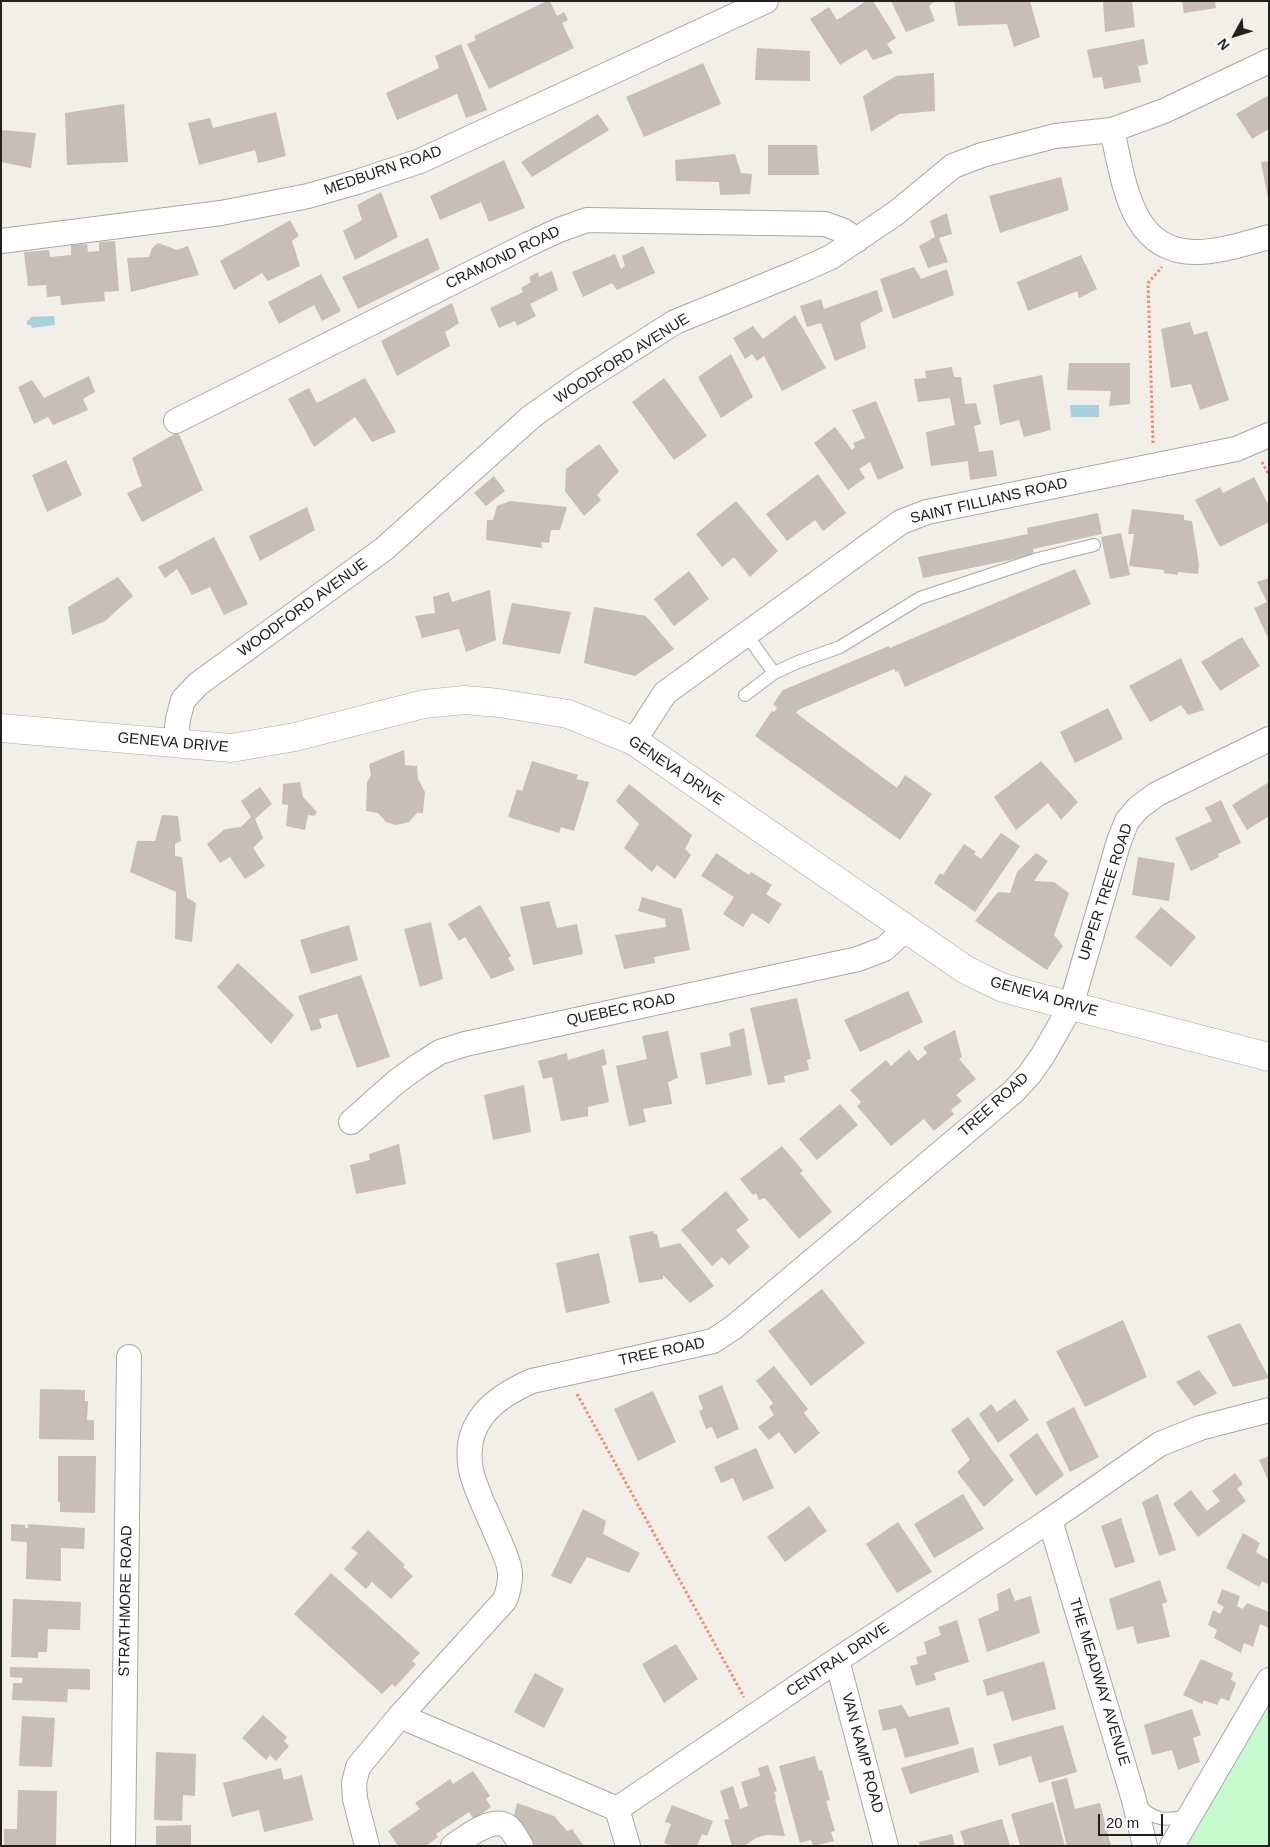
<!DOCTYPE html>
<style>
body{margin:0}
#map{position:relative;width:1270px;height:1847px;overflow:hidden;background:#f1efe8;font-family:Helvetica,sans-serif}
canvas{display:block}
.frame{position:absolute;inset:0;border:2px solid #212121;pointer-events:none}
.north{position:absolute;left:1210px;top:10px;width:50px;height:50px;-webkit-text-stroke:4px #fff;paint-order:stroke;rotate:231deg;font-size:14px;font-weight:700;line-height:20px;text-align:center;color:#212121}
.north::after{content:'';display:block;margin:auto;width:18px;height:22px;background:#212121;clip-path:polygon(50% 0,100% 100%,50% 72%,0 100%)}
.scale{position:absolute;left:1098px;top:1814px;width:65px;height:22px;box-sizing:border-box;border:2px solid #212121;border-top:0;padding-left:6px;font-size:15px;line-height:18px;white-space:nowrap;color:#212121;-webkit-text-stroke:4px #fff;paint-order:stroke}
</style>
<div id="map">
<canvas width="1270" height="1847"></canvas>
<div class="frame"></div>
<div class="north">N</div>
<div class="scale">20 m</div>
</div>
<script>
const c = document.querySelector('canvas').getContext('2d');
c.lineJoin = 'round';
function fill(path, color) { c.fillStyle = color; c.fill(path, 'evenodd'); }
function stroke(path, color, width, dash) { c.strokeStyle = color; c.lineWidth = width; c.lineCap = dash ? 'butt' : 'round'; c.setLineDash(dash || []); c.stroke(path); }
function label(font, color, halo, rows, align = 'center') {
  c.font = font + ' Helvetica,sans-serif'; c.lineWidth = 4.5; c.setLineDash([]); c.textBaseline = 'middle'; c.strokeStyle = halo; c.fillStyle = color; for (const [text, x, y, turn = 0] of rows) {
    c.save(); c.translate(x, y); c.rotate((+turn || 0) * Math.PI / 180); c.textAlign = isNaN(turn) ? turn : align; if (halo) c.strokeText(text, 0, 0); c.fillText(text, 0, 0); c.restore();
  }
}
const park = new Path2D(`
 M1269 1681V1846H1172Z`);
const water = new Path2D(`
 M54 316 55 325 32 328 31 325H27V321L30 319V317Z
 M1070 405H1099V417H1071Z`);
const building = new Path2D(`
 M547 1H550L557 16 564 12 568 20 562 23 574 48 489 89 467 44 476 40 474 36Z
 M866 1H873L896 38 887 44 893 53 873 60 866 49 840 65 810 19 829 7 837 20Z
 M891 1H935L929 6 935 21 906 32Z
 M954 1H1030L1040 37 1014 47 1007 24 958 26Z
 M1103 1H1132L1135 27 1105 32Z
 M1182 1H1215L1216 8 1184 13Z
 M1144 39 1148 64 1138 66 1141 82 1104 89 1102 77 1093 78 1087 50Z
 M461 44 487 110 466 118 457 94 397 120 386 93 439 68 435 56Z
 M757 48 810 51V81L755 80Z
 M703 63 721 104 644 137 626 97Z
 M934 73 935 111 899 114 871 132 863 96 896 76Z
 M1269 95V129L1252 139 1236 114Z
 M124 104 128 162 67 165 65 113Z
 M276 112 286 156 258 163 255 150 199 165 188 123 210 118 213 128Z
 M598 114 609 130 532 177 521 162Z
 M1 130 36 133 31 168 1 162Z
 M768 145H817L819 175H768Z
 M735 154 741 173 752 174 750 194 720 195 719 182 676 181 675 160Z
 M504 160 525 208 489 222 481 202 440 220 430 196Z
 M1269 161V199H1268L1261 162Z
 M1061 177 1069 210 1000 233 989 196Z
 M381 192 398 237 355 260 343 231 362 220 357 205Z
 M947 213 952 234 939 238 948 262 928 268 919 246 935 237 930 221Z
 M290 220 299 236 292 241 300 266 268 281 262 273 234 290 220 261Z
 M428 238 440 269 358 309 342 277Z
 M115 241 119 291 104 292 105 301 61 305 60 296 47 297 46 285 28 286 24 252 49 250 50 257 71 255V245L87 244 88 252 99 251V242Z
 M158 243 177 250 188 246 199 275 131 292 127 258 149 257 152 248Z
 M643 246 655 273 617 290 612 283 583 297 572 272 615 254 621 269 625 266 622 256Z
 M1081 255 1097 289 1079 298 1077 291 1028 311 1017 282Z
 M914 267 921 279 947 269 954 295 893 319 880 279Z
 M552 271 558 290 530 304 536 316 517 326 515 321 499 328 490 308 523 292 521 288 531 282 529 277 538 272 539 277Z
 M321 274 341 311 322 321 314 305 279 324 268 302Z
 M877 290 883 311 860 323 866 348 835 361 821 323 807 327 800 306 821 299 824 309Z
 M452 303 459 323 445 332 450 346 397 376 381 341Z
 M795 315 826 368 782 391 764 356 757 361 752 354 745 359 733 338 753 326 763 339Z
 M1190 322 1194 335 1207 331 1229 400 1200 410 1191 384 1171 388 1161 329Z
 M731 354 753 397 721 418 698 377Z
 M1069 363H1130V404L1109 406 1111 391 1067 390Z
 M952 367 954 377H961L965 404 976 403 981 424 974 426 979 452 993 450 997 476 970 480 968 461 931 466 926 432 955 425 950 398 918 402 914 379 926 378 925 371Z
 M1042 375 1051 430 1024 437 1019 420 1000 425 993 385Z
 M89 376 95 392 83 399 88 410 53 425 48 417 34 424 18 387 32 380 44 398Z
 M365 378 396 432 372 442 355 417 314 447 288 399 309 388 317 403Z
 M664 378 707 436 674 460 632 402Z
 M876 401 904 468 878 480 870 462 859 469 865 478 848 490 814 443 835 427 852 450 855 447 853 443 865 438 852 410Z
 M178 432 203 490 142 522 127 493 142 486 132 458Z
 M599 444 619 471 597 495 601 500 584 516 565 491 566 469Z
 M66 460 82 495 47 512 32 475Z
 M818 474 846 513 823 531 815 520 787 541 766 514Z
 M494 476 505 491 486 506 474 493Z
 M1254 477 1269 506V522L1220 547 1195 500 1220 487 1223 493Z
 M510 501 567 507 560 530H551L549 543 541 542 542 548 486 540 487 520H493L497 506Z
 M736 501 778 551 750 577 734 557 722 567 696 534Z
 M307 507 315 530 260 561 249 536Z
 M1132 509 1184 515V520L1192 521 1199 565 1198 574 1178 572V575L1164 573V570L1129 566 1134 534H1128Z
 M1098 513 1102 534 1033 549 1034 555 923 578 918 557 1028 534 1027 528Z
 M1121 533 1130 575 1110 579 1101 537Z
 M214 537 248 604 224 615 210 587 192 595 177 569 165 578 158 567Z
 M1075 569 1091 604 905 687 898 671 896 672 894 669 798 710 796 713 897 788 905 775 932 794 900 840 755 736 772 711 774 712 777 708 773 704 783 690 889 646 890 648Z
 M689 571 709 599 674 626 654 599Z
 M118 577 133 596 105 621 72 635 68 607Z
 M1269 578V640L1254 608 1267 602 1257 582Z
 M490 590 496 640 466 652 459 629 422 638 415 616 435 613 433 597 449 592 452 602Z
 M512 603 571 612 560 654 502 644Z
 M594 607 646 616 674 649 635 676 584 663Z
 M1242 637 1260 666 1220 691 1201 662Z
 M1181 658 1204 710 1188 715 1181 705 1150 722 1129 686Z
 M1108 708 1123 739 1075 763 1060 732Z
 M404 750 405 765 417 766 418 779 425 792 423 813H417L409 822 396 825 386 822 378 813 366 811 367 783 371 775 369 764Z
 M532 761 578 775 576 779 589 782 574 831 561 827 559 833 508 817 517 789 522 791Z
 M1041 761 1078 802 1061 820 1048 803 1016 830 994 797Z
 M300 782 303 797 317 812 314 816 308 815 305 830 286 826 288 805 282 804 283 784Z
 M1269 782V816L1247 830 1232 805Z
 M629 784 692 835 685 849 691 855 675 879 657 865 652 872 624 848 639 824 616 801Z
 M260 787 272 804 255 819 263 838 253 848 265 866 245 879 230 857 220 863 207 844 225 829 241 827 251 817 241 801Z
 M1221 800 1241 843 1218 854 1219 857 1191 871 1175 838 1212 821 1205 808Z
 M162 815 178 816 181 841 175 844V856L182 857 187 898 196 903 192 942 175 939 176 892 130 872 137 841H155Z
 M1001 833 1020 846 975 912 934 883 940 873 943 875 964 844 976 852 974 854 981 859Z
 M716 853 749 875 751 872 772 885 766 894 782 904 769 924 752 913 743 927 723 914 734 897 701 876Z
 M1036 853 1048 861 1034 881 1054 882 1069 893 1054 935 1063 946 1047 970 975 921 998 892 1010 893 1017 872Z
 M1138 857 1175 863 1169 901 1132 895Z
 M642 897 682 909 690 950 654 957 655 963 624 969 615 935 666 927 665 919 638 911Z
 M549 901 557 928 577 924 583 954 533 965 520 907Z
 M480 905 511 956 508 958 515 970 491 979 465 937 459 941 448 924Z
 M1161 907 1196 937 1171 967 1135 937Z
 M431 922 443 979 420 987 404 929Z
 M349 925 358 960 311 974 300 940Z
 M238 963 294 1015 271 1044 217 987Z
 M361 975 390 1057 357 1068 337 1014 319 1019 322 1028 311 1031 298 996Z
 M908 991 923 1022 860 1052 844 1020Z
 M797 998 811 1059 807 1060 809 1070 784 1076 785 1082 768 1085 750 1008Z
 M744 1028 752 1075 706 1085 700 1053 731 1046 729 1033Z
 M955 1030 962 1057 959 1059 976 1079 956 1095 962 1101 951 1110 954 1114 934 1131 924 1119 891 1146 857 1106 861 1102 850 1090 886 1060 891 1066 909 1050 918 1061 927 1053 923 1047Z
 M668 1031 678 1078 668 1082 672 1104 643 1109 646 1122 629 1126 616 1066 647 1059 642 1036Z
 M604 1049 607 1064 602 1066 609 1102 588 1107V1116L561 1121 552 1077 543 1079 538 1061 567 1053 568 1060Z
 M524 1085 531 1132 493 1140 484 1095Z
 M840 1104 858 1125 817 1160 799 1139Z
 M399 1144 406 1184 356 1194 350 1165 370 1160 369 1154Z
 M782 1146 803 1171 800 1173 832 1212 799 1239 765 1198 759 1200 756 1193 753 1195 740 1179Z
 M726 1191 749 1220 736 1230 750 1247 729 1265 722 1257 712 1266 681 1230Z
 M653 1231 654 1234H657L660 1248 680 1243 714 1286 690 1303 663 1275V1279L639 1283 629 1236Z
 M599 1253 610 1303 566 1313 556 1263Z
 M822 1289 865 1343 811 1386 768 1331Z
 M1123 1320 1147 1377 1085 1407 1056 1351Z
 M1240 1323 1269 1378 1233 1387 1207 1336Z
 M774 1366 808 1409 804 1413 820 1433 795 1454 779 1432 769 1440 758 1427 774 1415 769 1407 773 1403 756 1381Z
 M1199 1370 1217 1393 1194 1406 1176 1382Z
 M722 1385 739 1429 717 1439 712 1427 706 1429 699 1411 703 1409 698 1396Z
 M40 1389 85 1390V1401H88L87 1420H94V1440L39 1439Z
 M653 1391 676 1442 638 1461 614 1409Z
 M1015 1399 1029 1420 998 1443 979 1414 991 1404 997 1412Z
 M1074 1407 1099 1457 1070 1472 1046 1422Z
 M968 1417 1014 1480 984 1507 957 1472 970 1460 951 1430Z
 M1037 1433 1064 1475 1036 1496 1009 1455Z
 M756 1448 774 1488 743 1501 733 1478 721 1483 714 1467Z
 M58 1456H96L95 1513 60 1512V1502H58Z
 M1269 1456V1482L1259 1460Z
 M1235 1473 1243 1484 1237 1489 1246 1501 1198 1537 1173 1504 1191 1490 1207 1511 1220 1501 1212 1491Z
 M963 1494 984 1529 934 1558 914 1524Z
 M1158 1494 1176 1550 1159 1556 1142 1502Z
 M809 1506 827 1531 785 1562 767 1537Z
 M583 1509 606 1521 603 1534 640 1553 629 1573 587 1557 571 1584 551 1576Z
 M1121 1518 1135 1562 1115 1568 1101 1526Z
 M898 1522 932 1572 897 1593 866 1544Z
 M11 1524 25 1525V1528H28V1524L85 1528 84 1549 61 1548V1581L26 1579 27 1542 11 1541Z
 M368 1530 405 1565 403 1567 413 1576 391 1599 372 1582 366 1589 344 1569 358 1553 351 1548Z
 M1243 1533 1260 1543 1256 1552 1269 1560V1585L1262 1581 1259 1587 1226 1568Z
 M331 1573 420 1653 412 1661 416 1664 395 1687 392 1684 382 1694 294 1614Z
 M1160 1580 1167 1602 1162 1604 1170 1637 1137 1644 1133 1626 1117 1630 1109 1599Z
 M1010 1588 1015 1601 1031 1596 1040 1633 987 1652 978 1619 999 1610 997 1594Z
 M1222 1589 1240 1596 1237 1606 1243 1609 1247 1603 1269 1612V1628L1260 1624 1253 1647 1244 1643 1241 1653 1214 1638 1217 1630 1208 1625 1213 1610 1220 1614 1224 1607 1217 1603Z
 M13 1599 81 1602 80 1630 48 1629 47 1652H38V1658L11 1657Z
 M957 1620 969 1662 934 1673 936 1680 916 1686 910 1666 918 1664 916 1657 927 1654 924 1642 941 1635 938 1627Z
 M676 1644 698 1679 664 1703 642 1664Z
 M1201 1659 1233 1673 1231 1680 1236 1683 1229 1701 1221 1698 1217 1705 1204 1700 1202 1704 1183 1695Z
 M1044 1661 1056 1709 1012 1721 1003 1691 987 1696 983 1680Z
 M10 1667 90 1669V1690L68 1689 67 1702 12 1700 13 1683H22L23 1678 10 1677Z
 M535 1673 564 1689 544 1728 514 1712Z
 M902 1705 909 1717 949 1707 959 1744 905 1758 896 1728 883 1731 878 1710Z
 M1192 1709 1201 1735 1193 1738 1200 1762 1178 1770 1172 1750 1152 1755 1144 1725Z
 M263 1715 287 1737 284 1741 289 1746 276 1761 270 1755 266 1760 242 1738Z
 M22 1716 55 1718 52 1767 19 1766Z
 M1063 1725 1077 1772 1039 1783 1031 1756 999 1766 993 1744Z
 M973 1747 979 1772 910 1794 901 1768Z
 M156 1752 196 1754 195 1796 183 1795 182 1821 154 1820Z
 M815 1756 819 1771 822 1770 830 1800 826 1801 835 1831 831 1832 834 1841 813 1846 811 1840 800 1843 779 1766Z
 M768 1765 777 1791 774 1792 776 1798 775 1799 785 1836 766 1835 756 1838 744 1846H732L724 1820 729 1819 720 1791 733 1786 740 1809 748 1806 741 1782 760 1776 758 1768Z
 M281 1768 284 1780 302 1775 313 1820 264 1832 259 1810 232 1817 223 1783Z
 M473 1771 490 1796 486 1799 491 1807 474 1819 469 1812 436 1834 438 1837 426 1846H398L388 1831 420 1809 415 1803 450 1779 453 1784Z
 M1067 1778 1075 1809 1100 1803 1111 1846H1067L1051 1782Z
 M18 1790 57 1791 56 1846H4V1829H17Z
 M1053 1802 1065 1846H1020L1011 1814Z
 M517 1803 554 1816 567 1831 572 1829 584 1846H526L525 1844 531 1839 526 1833 512 1824Z
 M672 1805 713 1821 707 1836 702 1834 697 1846H672L664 1843 671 1824 665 1822Z
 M1002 1819 1010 1846H965L960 1831Z
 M191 1825V1846H156V1826Z
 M952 1834 955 1846H920L919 1842Z`);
const path = new Path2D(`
 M1153 443 1148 283 1162 267
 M1262 462 1269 475
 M577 1394 744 1697`);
const service = new Path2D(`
 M746 634 774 673
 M745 695 774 673 798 662 840 647 920 598 1038 559 1094 545
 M1137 1803C1154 1822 1167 1821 1191 1815`);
const minor = new Path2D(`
 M1112 130C1124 181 1130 253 1197 252 1221 252 1246 243 1269 237
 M1 241 221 213 308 196 357 182 420 161 766 1
 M176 421 529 244 559 230 587 220 825 224 844 231 857 240
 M634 741 665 693 901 522 927 512 1236 449 1269 435
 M175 744 178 719 183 700 198 684 384 549 531 417 579 383 675 322 800 271 831 257 896 213 953 166 982 155 1055 136 1112 130 1164 111 1269 61
 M351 1122 396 1082 418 1066 440 1052 465 1044 858 959 884 949 906 929
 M1050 1520 1134 1800 1145 1846
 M837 1660 886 1846
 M400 1716 617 1809
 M617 1809 837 1660 1050 1520 1160 1444 1200 1428 1269 1410
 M617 1809 628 1846
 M123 1846 129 1357
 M367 1846 355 1799 354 1783 358 1767 400 1716 505 1600C515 1573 509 1563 498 1538 490 1518 475 1490 471 1470 462 1423 493 1398 532 1381L713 1341 734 1327 1013 1092 1029 1075 1043 1055 1071 1006 1119 841 1127 821 1138 808 1157 794 1269 739
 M453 1846C465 1838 492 1816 507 1826 513 1830 517 1839 521 1846
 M1172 1846 1269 1680`);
const tertiary = new Path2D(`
 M1 728 231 748 295 737 424 704 465 700 499 703 568 714 634 741 966 970 1001 987 1025 994 1269 1057`);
const streetNames = [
 ["MEDBURN ROAD",383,171,-19],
 ["CRAMOND ROAD",503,258,-26],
 ["WOODFORD AVENUE",622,359,-32],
 ["SAINT FILLIANS ROAD",989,501,-13],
 ["WOODFORD AVENUE",303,608,-36],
 ["GENEVA DRIVE",173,743,5],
 ["GENEVA DRIVE",676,771,34],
 ["UPPER TREE ROAD",1106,892,-72],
 ["GENEVA DRIVE",1044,997,16],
 ["QUEBEC ROAD",621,1010,-12],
 ["TREE ROAD",994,1105,-42],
 ["TREE ROAD",662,1352,-12],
 ["STRATHMORE ROAD",126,1601,-89],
 ["CENTRAL DRIVE",838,1660,-34],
 ["THE MEADWAY AVENUE",1099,1682,73],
 ["VAN KAMP ROAD",862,1753,75]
];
fill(park, '#c7f9ce');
fill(water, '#aacfdd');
fill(building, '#c6beb7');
stroke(service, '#a8a8a8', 14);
stroke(minor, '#a8a8a8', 26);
stroke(tertiary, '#a8a8a8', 29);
stroke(path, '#f78873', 3, [2.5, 2.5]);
stroke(service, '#fff', 12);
stroke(minor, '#fff', 24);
stroke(tertiary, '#fff', 28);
label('15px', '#212121', '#fff', streetNames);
</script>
